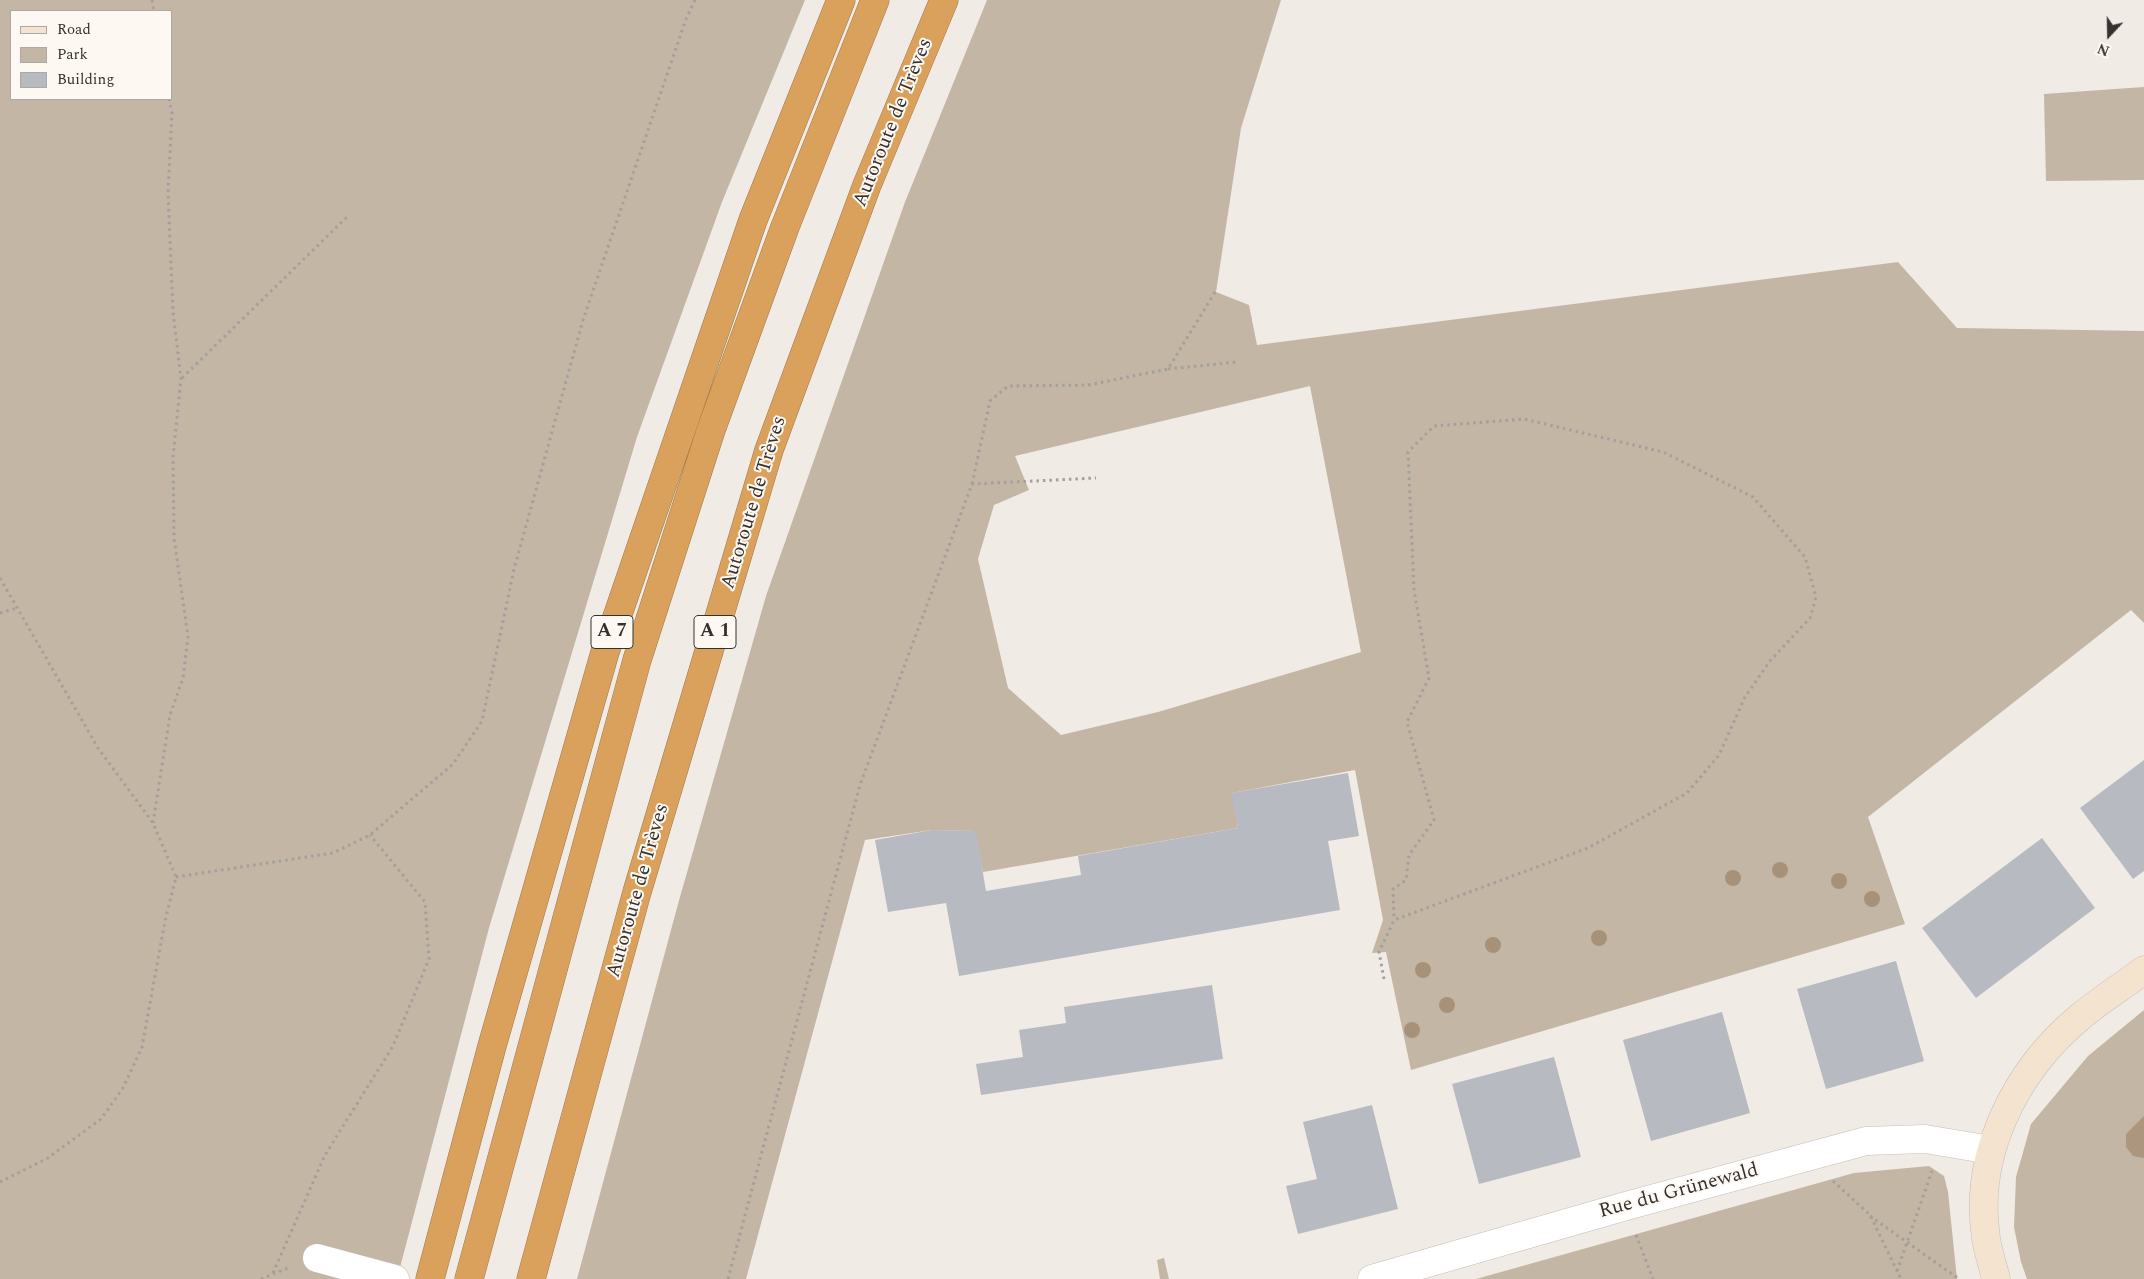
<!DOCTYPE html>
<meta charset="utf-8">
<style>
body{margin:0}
#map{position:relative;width:2144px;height:1279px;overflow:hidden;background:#f0ebe5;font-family:Spectral,serif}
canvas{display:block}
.legend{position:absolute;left:10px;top:10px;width:162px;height:90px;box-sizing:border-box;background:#fef8f3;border:1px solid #ada9a5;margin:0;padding:6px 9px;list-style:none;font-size:15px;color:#343230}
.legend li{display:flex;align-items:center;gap:10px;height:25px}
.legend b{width:25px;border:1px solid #ada9a5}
.north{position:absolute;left:2084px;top:10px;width:50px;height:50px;-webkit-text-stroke:4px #fef8f3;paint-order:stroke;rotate:201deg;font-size:14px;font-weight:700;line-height:20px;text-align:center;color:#343230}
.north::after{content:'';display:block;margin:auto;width:18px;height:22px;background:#343230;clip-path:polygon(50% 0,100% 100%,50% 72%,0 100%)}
</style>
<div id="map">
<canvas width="2144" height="1279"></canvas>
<ul class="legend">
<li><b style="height:6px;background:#f4e3ce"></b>Road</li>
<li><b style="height:14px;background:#c4b6a5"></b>Park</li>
<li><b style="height:14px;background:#b7bac0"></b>Building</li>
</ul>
<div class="north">N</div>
</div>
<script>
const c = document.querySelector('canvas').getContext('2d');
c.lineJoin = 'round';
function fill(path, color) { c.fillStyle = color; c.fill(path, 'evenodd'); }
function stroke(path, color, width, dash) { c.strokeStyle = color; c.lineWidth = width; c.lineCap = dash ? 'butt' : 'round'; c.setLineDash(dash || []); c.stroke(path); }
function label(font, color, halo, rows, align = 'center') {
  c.font = font + ' Spectral,serif'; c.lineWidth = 4; c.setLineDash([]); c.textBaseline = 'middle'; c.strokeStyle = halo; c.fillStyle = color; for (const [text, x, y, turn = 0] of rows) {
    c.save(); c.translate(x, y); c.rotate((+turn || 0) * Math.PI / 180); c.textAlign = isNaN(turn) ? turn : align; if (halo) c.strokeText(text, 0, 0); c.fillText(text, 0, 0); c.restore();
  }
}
const green = new Path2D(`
 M0 0H805L722 202 637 437 489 928 397 1279H0ZM11 11H171V99H11Z
 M987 0H1281L1241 128 1216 292 1249 305 1257 345 1898 262 1957 328 2144 331V623L2131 610 1868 817 1905 924 1411 1070 1386 952 1372 953 1383 920 1355 770 1232 793 1238 828 983 872 975 831 932 830 865 840 746 1279H577L678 904 766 596 905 202ZM1310 386 1361 652 1158 712 1061 735 1008 688 978 559 994 505 1029 490 1015 456Z
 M2144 87V180L2046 181 2044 94Z
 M2144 1010V1279H2027L2021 1262 2014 1227 2016 1177 2031 1124 2088 1056Z
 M1929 1166 1944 1176 1948 1192 1957 1279H1476L1854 1173Z
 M1164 1258 1169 1279H1160L1157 1260Z`);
const water = new Path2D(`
 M2144 1116V1158L2133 1156 2126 1147V1134Z`);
const building = new Path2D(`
 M2144 760V871L2133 879 2080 808Z
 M1348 773 1359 836 1328 841 1340 910 959 976 946 903 888 912 875 840 932 830 976 831 986 891 1081 875 1078 856 1238 828 1231 793Z
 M2042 838 2095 908 1976 998 1922 928Z
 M1896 961 1924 1061 1826 1089 1797 989Z
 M1212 985 1223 1059 981 1095 976 1064 1023 1057 1019 1030 1066 1023 1064 1007Z
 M1722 1012 1750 1113 1651 1141 1623 1040Z
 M1554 1057 1581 1157 1479 1184 1452 1084Z
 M1372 1105 1398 1209 1298 1234 1286 1186 1317 1179 1303 1122Z`);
const path = new Path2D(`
 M152 0 154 11
 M1168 369 1237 362
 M182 378 349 215
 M972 484 990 401 1008 386 1088 385 1168 369 1215 292
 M0 578 98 748 153 823 176 877 165 921 142 1047 123 1088 101 1119 48 1158 0 1182
 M0 613 17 608
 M153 823 170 715 183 678 188 637 174 538 173 457 181 379 173 312 168 192 172 113 169 99
 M176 877 333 853 370 835 453 764 482 721 514 569 583 320 686 19 695 0
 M1384 979 1379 952 1394 920 1588 848 1687 793 1719 755 1745 697 1770 661 1810 618 1816 597 1805 557 1753 497 1663 452 1524 419 1434 426 1408 452 1414 590 1429 678 1407 722 1434 820 1409 855 1406 880 1393 889 1394 920
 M1833 1181 1870 1215 1901 1279
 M1870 1216 1959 1279
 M1636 1235 1653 1279
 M1897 1271 1932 1171
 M273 1273 325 1155 393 1046 429 959 425 902 370 835
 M261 1279 288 1268
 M728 1279 860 785 972 484 1096 478`);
const street = new Path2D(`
 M317 1258 395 1279
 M1372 1279 1626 1206 1866 1141 1925 1139 1991 1150`);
const secondary = new Path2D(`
 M1996 1279C1993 1266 1988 1252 1986 1238 1973 1154 2016 1070 2080 1017 2100 1000 2123 986 2144 970`);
const highway = new Path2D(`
 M430 1279 492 1046 605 652 753 220 841 0
 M469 1279 637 660 711 430 785 227 875 0
 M531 1279 637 892 769 450 867 185 944 0`);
const trees = [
 [1780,870],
 [1733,878],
 [1839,881],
 [1872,899],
 [1599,938],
 [1493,945],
 [1423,970],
 [1447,1005],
 [1412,1030]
];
const shields = [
 [612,632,42],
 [715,632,42]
];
const shieldNames = [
 ["A 7",612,632],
 ["A 1",715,632]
];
const streetNames = [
 ["Autoroute de Trèves",894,123,-68],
 ["Autoroute de Trèves",755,503,-73],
 ["Autoroute de Trèves",639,891,-74],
 ["Rue du Grünewald",1679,1192,-15]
];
fill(green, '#c4b6a5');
fill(water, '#ac967e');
fill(building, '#b7bac0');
stroke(street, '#c3beb9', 29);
stroke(secondary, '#c3beb9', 29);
stroke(highway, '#a07a4d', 29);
stroke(path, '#a39f9b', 3, [2.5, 4]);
stroke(street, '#fff', 28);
stroke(secondary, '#f4e3ce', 28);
stroke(highway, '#daa15c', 28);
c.fillStyle = '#a79279';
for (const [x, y] of trees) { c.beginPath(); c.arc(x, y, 8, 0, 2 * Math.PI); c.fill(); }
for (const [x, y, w] of shields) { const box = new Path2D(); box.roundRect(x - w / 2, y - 16.5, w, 33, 4); c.fillStyle = '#fef8f3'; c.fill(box); stroke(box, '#343230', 1); }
label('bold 19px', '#343230', null, shieldNames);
label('20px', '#343230', '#fef8f3', streetNames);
</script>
